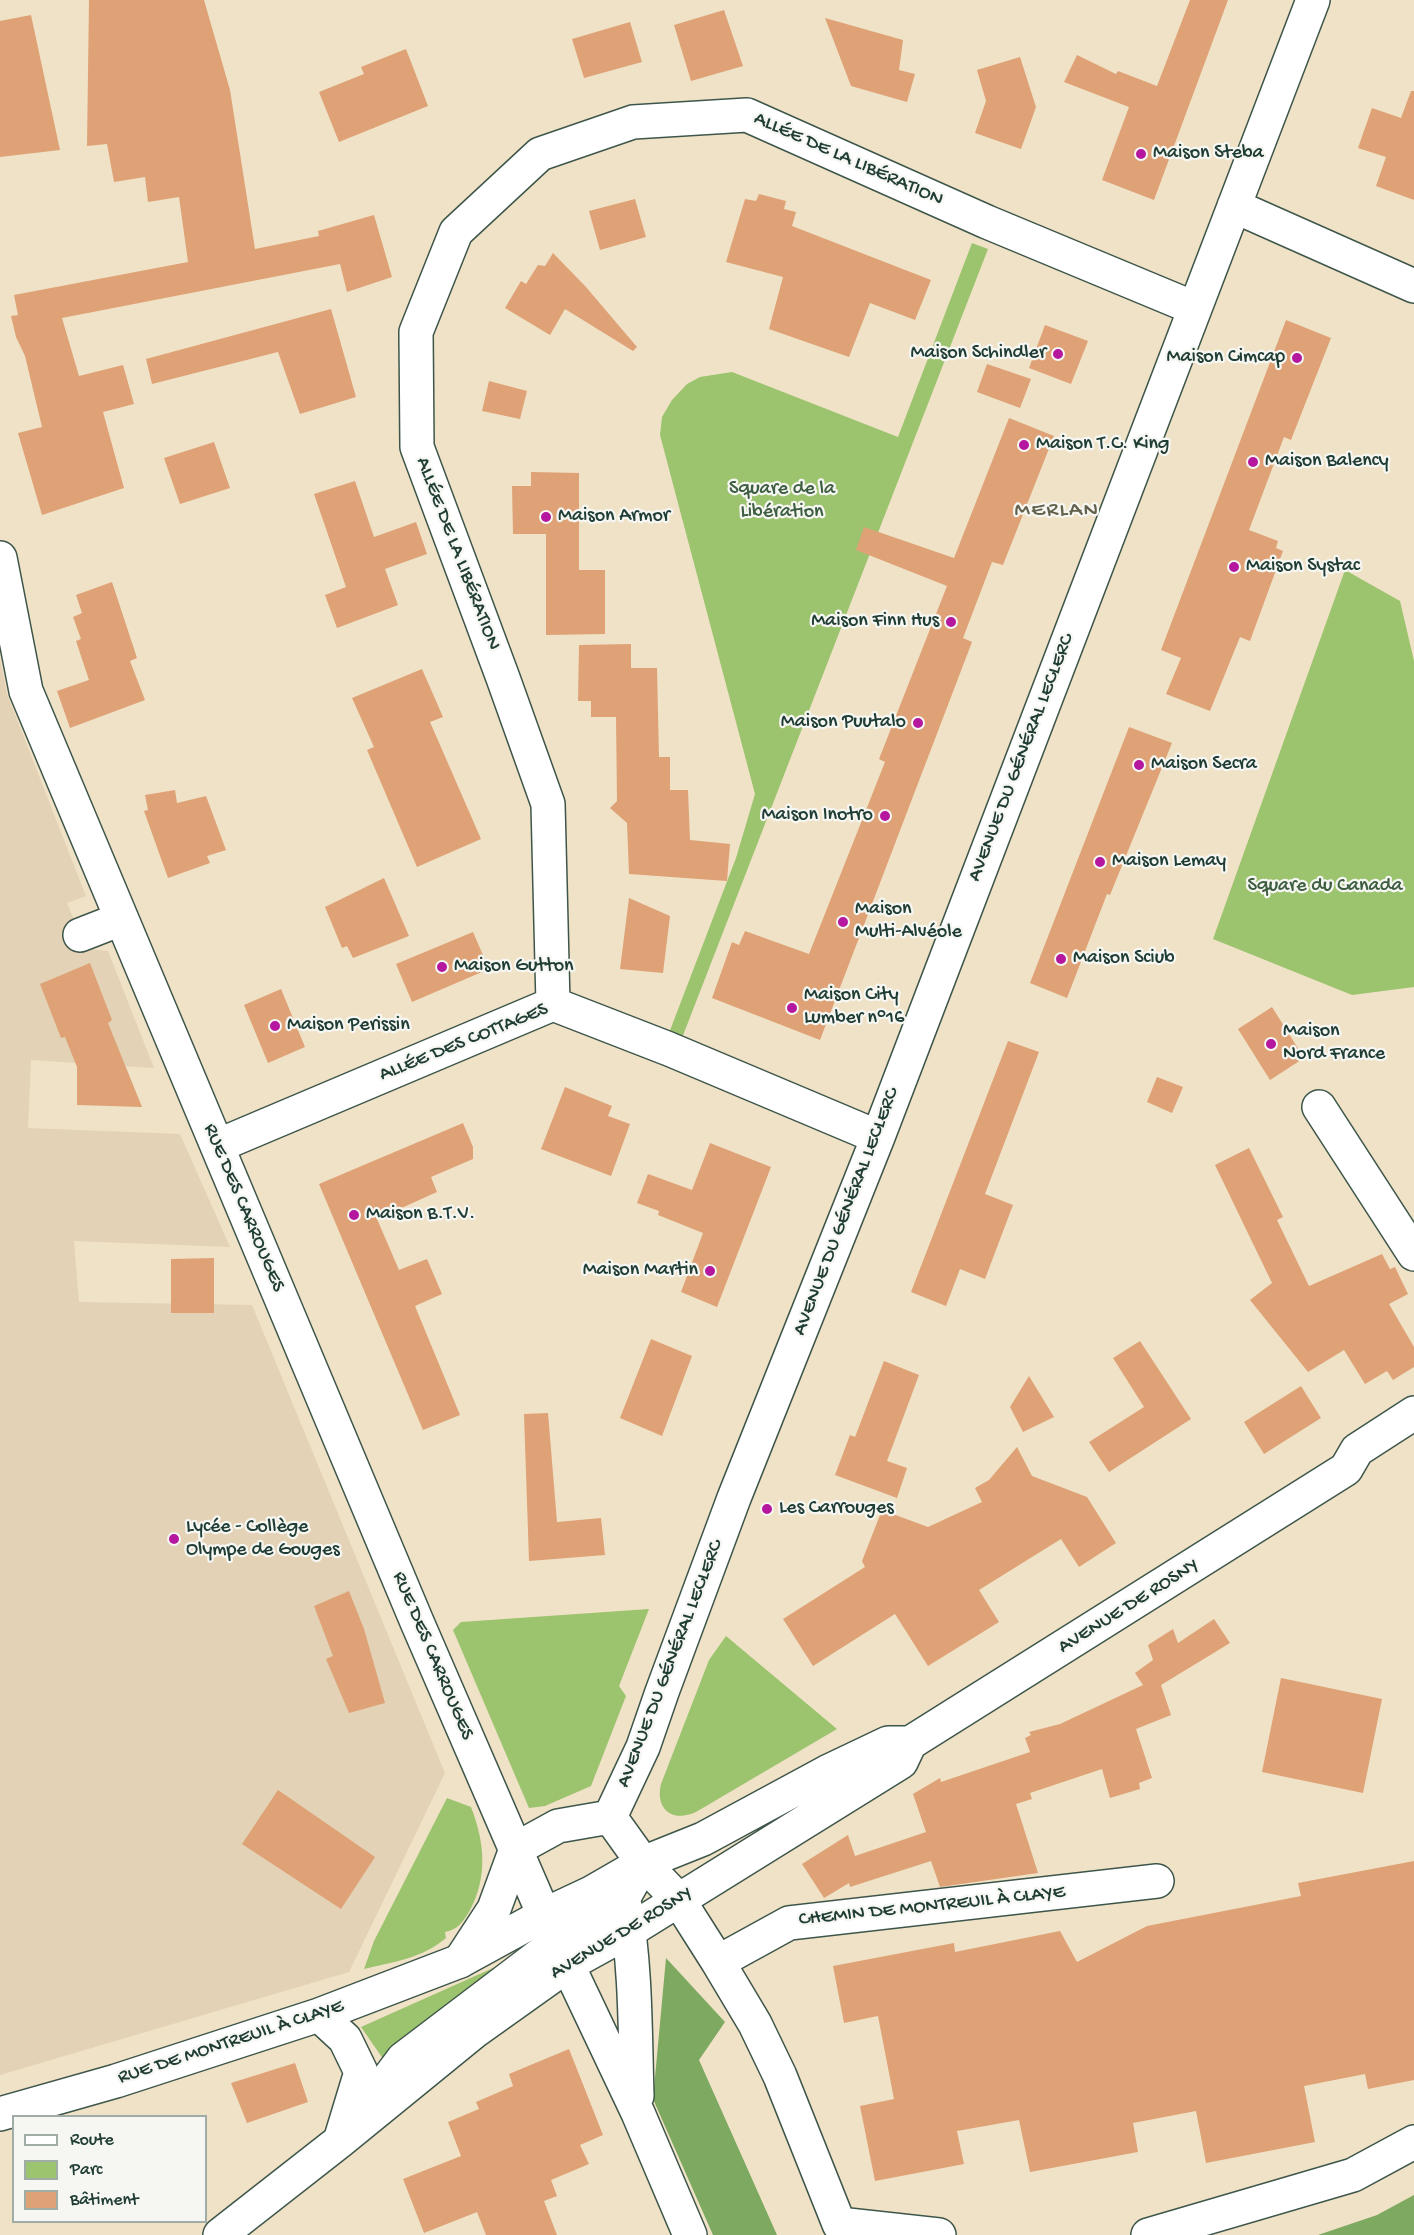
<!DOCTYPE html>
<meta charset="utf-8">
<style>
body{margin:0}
#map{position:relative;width:1414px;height:2235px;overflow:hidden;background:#f0e2c7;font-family:"Gochi Hand",sans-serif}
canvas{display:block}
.legend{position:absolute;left:12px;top:2115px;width:195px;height:108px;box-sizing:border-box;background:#f6f6f2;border:2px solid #a0aca6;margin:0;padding:8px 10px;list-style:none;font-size:18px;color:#1f3d34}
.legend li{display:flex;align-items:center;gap:12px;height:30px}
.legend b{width:30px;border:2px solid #a0aca6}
</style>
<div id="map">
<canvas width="1414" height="2235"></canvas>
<ul class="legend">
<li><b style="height:8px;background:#fff"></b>Route</li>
<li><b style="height:16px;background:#9cc36e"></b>Parc</li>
<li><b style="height:16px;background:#dea276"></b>Bâtiment</li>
</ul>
</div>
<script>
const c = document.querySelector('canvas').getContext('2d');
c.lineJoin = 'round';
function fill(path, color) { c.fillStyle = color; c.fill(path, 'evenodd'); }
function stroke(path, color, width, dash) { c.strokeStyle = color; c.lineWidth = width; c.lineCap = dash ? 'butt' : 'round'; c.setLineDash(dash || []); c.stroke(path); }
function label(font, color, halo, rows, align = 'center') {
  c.font = font + ' "Gochi Hand",sans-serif'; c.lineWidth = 4.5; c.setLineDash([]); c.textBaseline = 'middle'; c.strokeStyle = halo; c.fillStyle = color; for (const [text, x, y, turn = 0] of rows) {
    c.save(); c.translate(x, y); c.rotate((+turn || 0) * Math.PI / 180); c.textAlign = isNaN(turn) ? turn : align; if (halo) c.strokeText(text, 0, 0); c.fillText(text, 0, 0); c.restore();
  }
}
const built = new Path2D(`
 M0 659 7 694 86 896 67 903 86 949 108 951 154 1068 31 1060 28 1128 180 1134 230 1247 74 1241 79 1302 252 1305 445 1773 349 1972 0 2075Z`);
const green = new Path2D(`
 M972 243 988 249 682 1038 669 1033 736 858 755 794 660 435 662 417 672 400 687 384 700 377 732 372 898 437Z
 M1345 570 1400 601 1414 661V987L1352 995 1213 939Z
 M649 1609 619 1686 626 1696 591 1786 545 1806 529 1808 453 1630 461 1622Z
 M726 1636 837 1729 696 1812C672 1823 655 1809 661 1784L709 1660Z
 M447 1798 471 1807C485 1843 488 1878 469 1912 462 1923 457 1930 445 1932L446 1938C423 1958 393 1962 364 1969L374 1941Z
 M540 1947 388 2066 361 2027Z`);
const forest = new Path2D(`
 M666 1958 725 2022 699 2060 777 2235H713L653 2099Z
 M1414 2195V2235H1318L1377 2215Z`);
const building = new Path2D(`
 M89 0H204L230 90 255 249 319 236 318 231 374 215 392 277 347 292 340 264 62 318 79 376 123 365 134 404 103 412 124 488 42 515 18 433 42 427 25 356 16 337 11 316 18 315 14 295 188 262 179 197 148 202 145 177 114 182 107 144 87 146Z
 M1190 0H1228L1154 200 1102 180 1129 107 1064 82 1077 55 1116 74 1118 71 1157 86Z
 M724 10 743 66 691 81 674 25Z
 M31 15 60 150 0 157V21Z
 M825 18 903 40 899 70 915 74 907 102 851 86Z
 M630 22 642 62 584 78 572 39Z
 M406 49 428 106 339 142 319 92 364 74 361 67Z
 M1020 57 1036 107 1021 149 975 133 986 101 977 70Z
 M1411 91H1414V200L1376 186 1386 157 1358 148 1372 108 1401 118Z
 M759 194 786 201 784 209 796 212 792 226 931 280 915 320 870 303 849 357 769 329 783 277 726 262 745 199 756 201Z
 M635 199 646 237 600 250 589 211Z
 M553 253 586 287 637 347 633 351 565 309 550 335 505 308 521 281 526 284 538 265 545 266Z
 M331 309 356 397 300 414 278 352 152 384 146 359Z
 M1286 320 1331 338 1291 440 1284 437 1249 530 1278 541 1276 548 1283 551 1250 641 1240 637 1210 711 1166 694 1181 658 1161 650Z
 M1045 325 1088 341 1071 384 1029 368Z
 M987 364 1031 379 1020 408 977 392Z
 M489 381 527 391 520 419 482 411Z
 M1009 418 1054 436 1003 565 992 562 963 638 972 642 820 1040 712 998 732 942 739 945 745 931 809 954 885 762 879 759 947 586 856 550 864 527 954 558Z
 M214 442 230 488 180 504 164 458Z
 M531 472 579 473V570H605V634L546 635V534H513L512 486H531Z
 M355 481 374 537 416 522 427 554 385 569 398 605 337 628 325 595 346 587 314 494Z
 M112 582 137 658 130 661 145 700 70 728 57 691 89 680 76 641 81 639 73 617 82 613 76 595Z
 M631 644V668H657L659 757H670V790H688L690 840 730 844 727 881 629 874 627 823 610 808 617 801 616 717H591V701H578L579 645Z
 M422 669 443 717 430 722 481 839 417 867 367 750 374 747 352 698Z
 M1129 727 1172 743 1110 895 1107 894 1067 998 1030 983Z
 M175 790 177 803 206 796 226 850 207 856 210 863 168 878 144 811 148 810 145 795Z
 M384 878 409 936 353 958 347 946 342 948 325 907Z
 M629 898 670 916 663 973 620 969Z
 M473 932 489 969 412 1002 396 964Z
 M90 963 112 1020 108 1023 142 1107 77 1105V1067L65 1037 61 1038 40 984Z
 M281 989 305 1047 268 1063 244 1005Z
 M1272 1007 1304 1058 1270 1080 1238 1029Z
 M1008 1041 1039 1052 985 1194 1013 1205 985 1279 960 1269 946 1306 911 1292Z
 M1157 1077 1183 1087 1172 1113 1147 1102Z
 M565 1087 612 1106 608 1116 630 1124 611 1176 541 1149Z
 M463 1123 473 1147V1159L431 1177 437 1192 377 1219 399 1270 427 1259 442 1294 415 1306 460 1415 423 1430 319 1184Z
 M710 1143 771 1167 717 1307 681 1292 703 1233 658 1215 659 1211 637 1203 648 1174 692 1190Z
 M1249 1148 1283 1217 1277 1220 1309 1286 1382 1254 1390 1269 1395 1267 1408 1294 1389 1304 1414 1347V1367L1393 1380 1387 1371 1365 1384 1344 1350 1308 1372 1250 1300 1272 1283 1215 1165Z
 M214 1258V1313H171V1259Z
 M651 1339 692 1356 662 1436 620 1418Z
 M1140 1341 1191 1419 1109 1472 1089 1442 1144 1407 1113 1358Z
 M884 1361 919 1375 887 1461 907 1468 897 1498 835 1475 850 1435 855 1437Z
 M1029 1376 1054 1417 1023 1432 1010 1407Z
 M1301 1386 1321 1418 1264 1454 1244 1422Z
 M548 1413 557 1522 601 1518 605 1555 529 1561 524 1414Z
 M1017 1447 1032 1476 1087 1497 1116 1543 1079 1567 1061 1539 979 1590 999 1622 928 1666 895 1614 813 1666 783 1619 865 1567 862 1561 882 1510 928 1527 982 1502 975 1488 989 1480Z
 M349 1591 364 1629 385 1703 349 1713 326 1659 333 1656 314 1606Z
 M1214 1619 1230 1643 1161 1685 1171 1715 1136 1729 1152 1778 1139 1783 1140 1789 1110 1798 1102 1769 1030 1793 1032 1799 1016 1804 1038 1873 940 1887 931 1861 850 1887 849 1883 824 1898 802 1864 848 1835 855 1856 926 1832 913 1794 940 1778 941 1782 1030 1752 1025 1738 1031 1735 1029 1732 1060 1724 1143 1685 1135 1673 1153 1660 1148 1645 1173 1629 1178 1643Z
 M1281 1678 1382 1699 1363 1793 1262 1772Z
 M278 1790 375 1857 341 1909 242 1844Z
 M1414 1861V2080L1368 2089 1365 2074 1304 2086 1315 2142 1206 2163 1196 2111 1133 2123 1138 2152 1030 2172 1019 2120 957 2131 964 2164 875 2181 860 2106 894 2099 878 2016 844 2023 833 1966 954 1943 955 1952 1060 1931 1077 1962 1147 1926 1301 1896 1298 1883Z
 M569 2049 603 2135 580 2145 589 2164 551 2180 557 2196 544 2201 557 2235H486L477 2212 424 2233 403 2179 461 2156 448 2122 479 2109 476 2102 513 2086 509 2074Z
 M295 2063 308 2102 247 2123 231 2083Z`);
const minor = new Path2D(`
 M1234 206 1414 286
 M0 558 26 691 417 1622 544 1915 638 2113 690 2235
 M80 935 121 919
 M553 1004 548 804 503 678 417 447 416 332 456 232 540 154 633 122 747 115 987 222 1194 308
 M1319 1107 1414 1254
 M217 1146 553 1004 669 1049 878 1137
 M610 1817 643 1747 662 1692 734 1498 878 1137 1313 0
 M643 1863 678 1899 718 1962 789 1923 1157 1881
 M625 1906C636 1968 635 2033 637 2096
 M460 1961 494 1909 516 1849 558 1826 610 1817
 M718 1962 755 2024 780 2076 839 2224 939 2235
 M358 2119 403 2059 557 1942 623 1899 643 1863 610 1817
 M1148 2235 1353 2175 1414 2142`);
const major = new Path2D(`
 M319 2015 345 2039 361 2072 340 2141
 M0 2114 116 2081 319 2015 460 1961 544 1915 591 1893 643 1863 703 1839 827 1772 888 1743H910L1346 1469 1357 1450 1414 1413
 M220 2235 340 2141 475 2031 569 1964 629 1931 901 1762 910 1743`);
const markers = [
 [1141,154,6,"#b5179e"],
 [1058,354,6,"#b5179e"],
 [1297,358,6,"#b5179e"],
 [1024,445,6,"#b5179e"],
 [1253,462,6,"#b5179e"],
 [546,517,6,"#b5179e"],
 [1234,567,6,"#b5179e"],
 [951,622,6,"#b5179e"],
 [918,723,6,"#b5179e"],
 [1139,765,6,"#b5179e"],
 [885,816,6,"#b5179e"],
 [1100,862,6,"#b5179e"],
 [843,922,6,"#b5179e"],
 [1061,959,6,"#b5179e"],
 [442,967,6,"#b5179e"],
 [792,1008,6,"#b5179e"],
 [275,1026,6,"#b5179e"],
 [1271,1044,6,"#b5179e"],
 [354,1215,6,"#b5179e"],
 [710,1271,6,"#b5179e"],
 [767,1509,6,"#b5179e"],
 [174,1539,6,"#b5179e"]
];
const poiNames = [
 ["Maison Steba",1153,154],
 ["Maison Schindler",1046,354,"right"],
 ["Maison Cimcap",1285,358,"right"],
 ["Maison T.C. King",1036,445],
 ["Maison Balency",1265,462],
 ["Maison Armor",558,517],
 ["Maison Systac",1246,567],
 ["Maison Finn Hus",939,622,"right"],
 ["Maison Puutalo",906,723,"right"],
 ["Maison Secra",1151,765],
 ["Maison Inotro",873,816,"right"],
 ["Maison Lemay",1112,862],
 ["Maison",855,910],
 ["Multi-Alvéole",855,933],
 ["Maison Sciub",1073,959],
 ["Maison Gutton",454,967],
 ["Maison City",804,996],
 ["Lumber n°16",804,1019],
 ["Maison Perissin",287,1026],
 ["Maison",1283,1032],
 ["Nord France",1283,1055],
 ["Maison B.T.V.",366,1215],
 ["Maison Martin",698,1271,"right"],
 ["Les Carrouges",779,1509],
 ["Lycée - Collège",186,1528],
 ["Olympe de Gouges",186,1551]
];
const streetNames = [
 ["ALLÉE DE LA LIBÉRATION",848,160,24],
 ["ALLÉE DE LA LIBÉRATION",457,554,69],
 ["AVENUE DU GÉNÉRAL LECLERC",1022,758,-69],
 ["ALLÉE DES COTTAGES",464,1043,-22],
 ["RUE DES CARROUGES",243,1208,67],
 ["AVENUE DU GÉNÉRAL LECLERC",847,1212,-69],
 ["AVENUE DE ROSNY",1129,1607,-32],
 ["RUE DES CARROUGES",432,1656,67],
 ["AVENUE DU GÉNÉRAL LECLERC",671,1664,-69],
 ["CHEMIN DE MONTREUIL À CLAYE",932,1907,-6],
 ["AVENUE DE ROSNY",622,1934,-31],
 ["RUE DE MONTREUIL À CLAYE",231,2043,-18]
];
const parkNames = [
 ["Square de la",782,490],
 ["Libération",782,513],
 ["Square du Canada",1325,887]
];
const quarterNames = [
 ["MERLAN",1057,512]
];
fill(built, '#e3d2b5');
fill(green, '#9cc36e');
fill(forest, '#7da961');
fill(building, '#dea276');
stroke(minor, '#3e564a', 36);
stroke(major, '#3e564a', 36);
stroke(minor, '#fff', 33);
stroke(major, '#fff', 33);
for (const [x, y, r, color] of markers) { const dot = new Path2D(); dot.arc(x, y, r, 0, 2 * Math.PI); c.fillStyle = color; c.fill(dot); stroke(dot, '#f6f6f2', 2); }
label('20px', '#1f3d34', '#f6f6f2', poiNames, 'left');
label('20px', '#1f3d34', '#f6f6f2', streetNames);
label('20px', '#3e5e42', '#f6f6f2', parkNames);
c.letterSpacing = '1.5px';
label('22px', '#62604b', '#f6f6f2', quarterNames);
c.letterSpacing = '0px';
</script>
